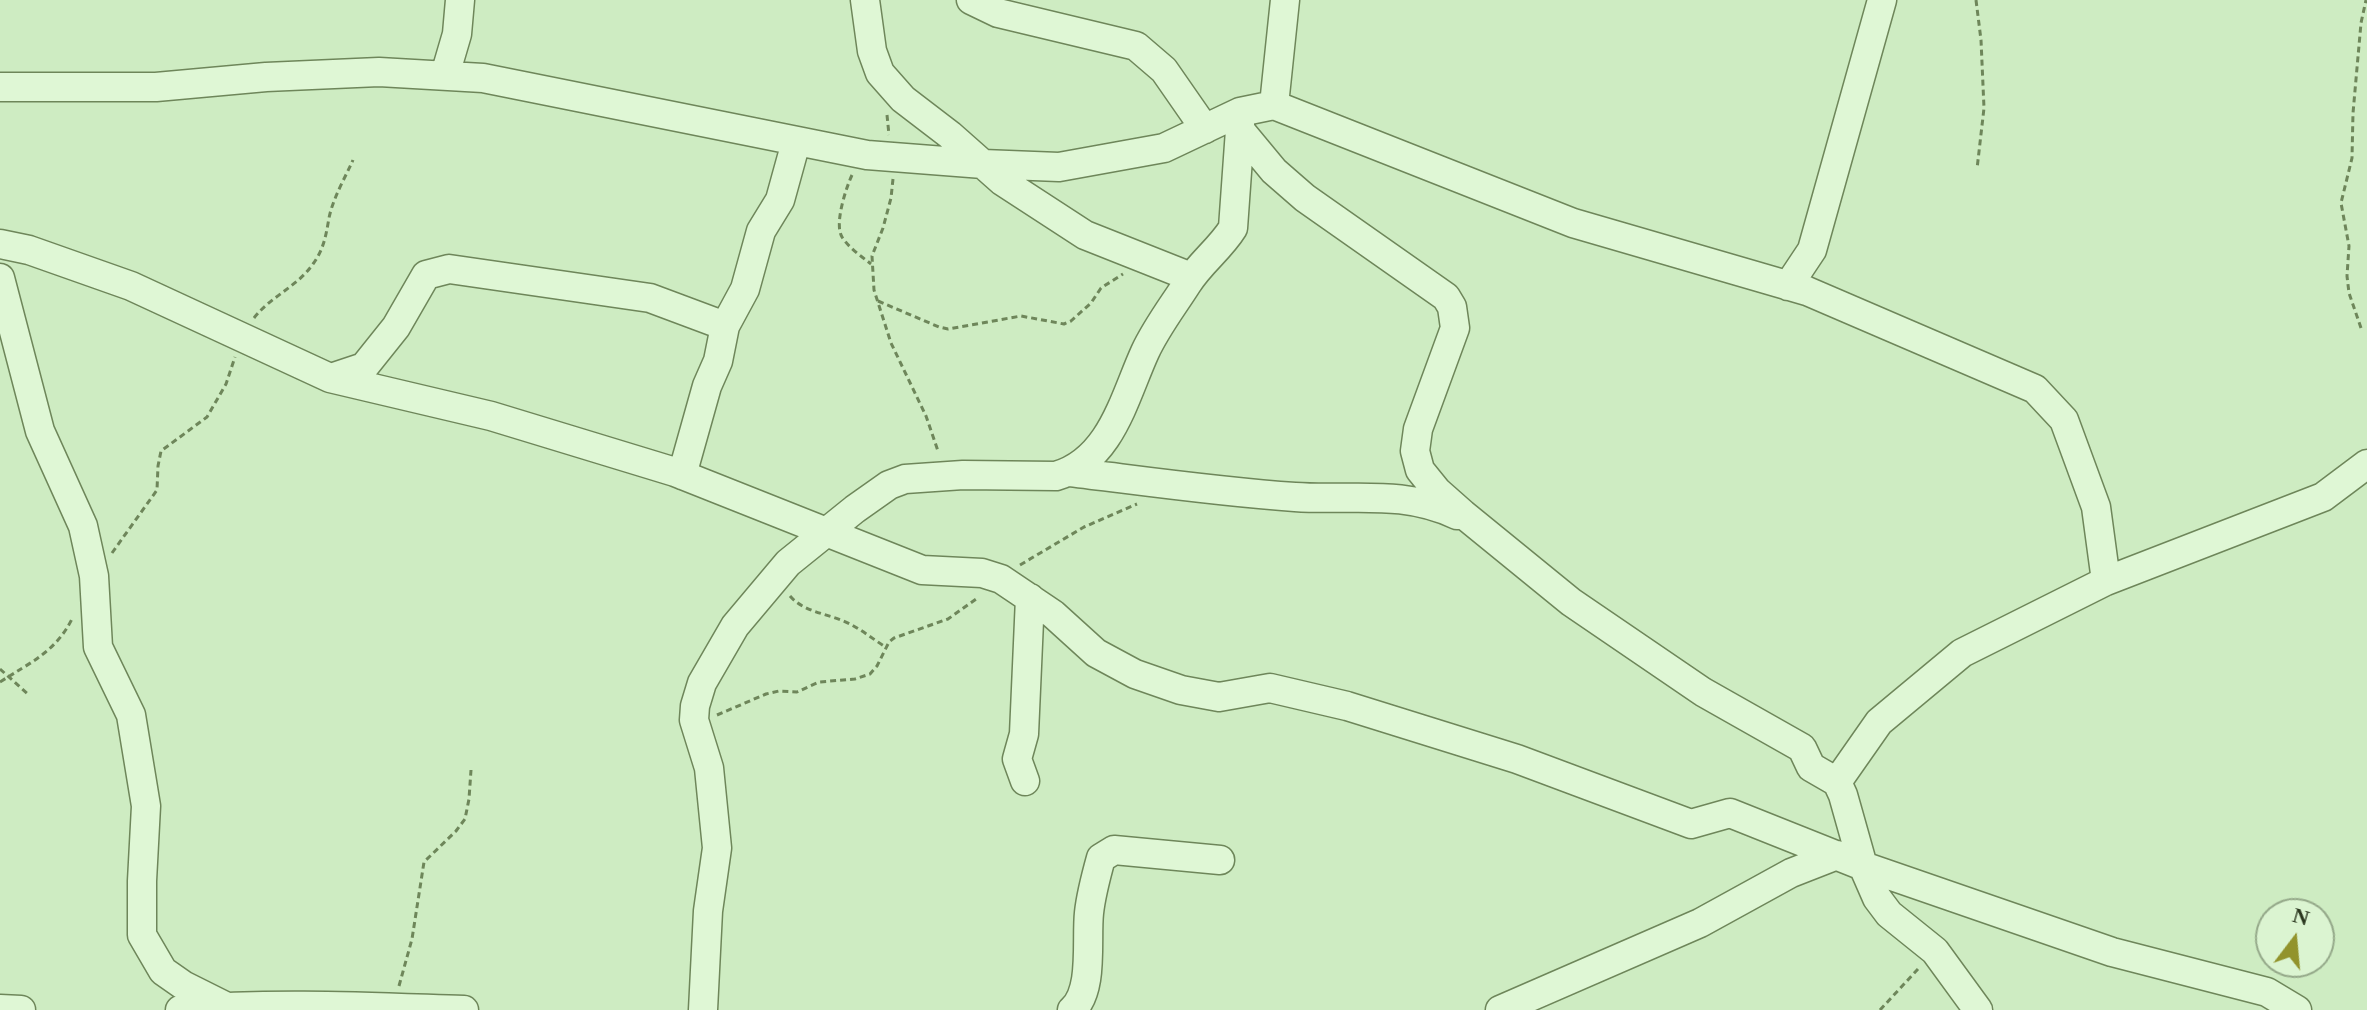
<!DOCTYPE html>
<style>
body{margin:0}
#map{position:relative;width:2367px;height:1010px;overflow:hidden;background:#ceecc2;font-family:Georgia,serif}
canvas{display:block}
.north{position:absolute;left:2255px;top:898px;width:80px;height:80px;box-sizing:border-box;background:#dbf4d1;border:2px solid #94a889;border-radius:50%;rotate:16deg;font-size:22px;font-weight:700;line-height:32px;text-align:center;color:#2a361e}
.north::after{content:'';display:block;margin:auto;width:28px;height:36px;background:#92932c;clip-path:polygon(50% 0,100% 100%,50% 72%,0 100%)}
</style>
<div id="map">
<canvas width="2367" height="1010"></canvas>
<div class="north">N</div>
</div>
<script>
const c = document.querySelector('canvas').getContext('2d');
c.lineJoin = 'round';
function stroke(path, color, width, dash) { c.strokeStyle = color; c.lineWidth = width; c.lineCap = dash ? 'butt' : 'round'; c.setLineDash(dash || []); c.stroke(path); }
const path = new Path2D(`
 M1976 0 1981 40 1984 108 1977 169
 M887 115 889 135
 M852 175C846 188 834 224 842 237 849 248 861 256 871 264
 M893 179 891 198 883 228 872 256 874 290 891 343 926 416 938 451
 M878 301 939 327 948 329 1021 316 1064 324 1071 321 1091 303 1101 288 1123 274
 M254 318C271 296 297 287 313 264 324 249 326 235 329 218 333 198 345 178 353 160
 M2361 328 2349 293 2347 276 2349 246 2341 203 2352 158 2353 113 2361 23 2366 0
 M112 553 157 490 158 466 161 451 207 417 226 384 235 357
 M1020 565 1084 527 1137 504
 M790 596C803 611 823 613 841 620 857 626 870 637 884 646
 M0 669 29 695
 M0 682C31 662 56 652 73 617
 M717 715 766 694 779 691 797 692 819 682 855 679 870 674 877 666 889 642 894 638 948 619 979 597
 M399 986 412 939 424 862 456 831 465 819 469 799 471 770
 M1880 1010 1918 969`);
const minor = new Path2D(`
 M865 0 872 51 880 73 903 99 950 135 1002 181 1085 235 1191 277
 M971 0 998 13 1136 46 1164 70 1205 129
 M445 75 457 34 460 0
 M0 87H156L266 77 379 72 483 78 867 155 983 164 1059 167 1164 148 1240 112
 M1274 105 1573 223 1807 291 2035 389 2064 420 2096 507 2106 581
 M1240 130 1274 171 1305 198 1446 297 1452 307 1455 328 1418 429 1415 451 1420 470 1437 491 1463 514 1571 602 1703 692 1802 748 1811 767 1837 782 1843 795 1863 866 1877 898 1889 914 1935 951 1978 1010
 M0 244 29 250 131 286 330 378 491 416 675 472 922 570 982 573 1001 579 1053 614 1096 653 1135 674 1181 690 1219 697 1270 688 1347 706 1517 759 1691 824 1730 813 1863 866 2112 952 2267 992 2297 1010
 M0 278 40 431 83 526 94 576 98 647 131 715 146 806 142 881V935L163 971 183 985 225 1006
 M1788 286 1812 250 1882 0
 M331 378 364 367 396 327 426 275 449 269 650 298 725 326
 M1070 472C1144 481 1220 492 1295 497 1352 501 1402 489 1457 515
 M682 475 707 386 718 361 725 326 745 289 761 231 780 200 796 142
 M1025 781 1017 759 1024 734 1030 598
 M1837 782 1879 722 1962 653 2106 581 2323 497 2367 464
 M0 1009 21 1010
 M180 1010C275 1002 370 1007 464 1010
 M703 1010 708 911 717 848 709 768 694 720 695 706 702 683 735 626 788 563 855 509 889 485 905 479 963 475 1056 476C1111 460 1124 398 1145 352 1156 328 1173 306 1187 284 1200 263 1220 249 1233 228L1240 130V112L1274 105 1285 0
 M1072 1010C1094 991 1086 940 1089 913 1091 894 1096 876 1101 858L1114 850 1220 860
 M1500 1010 1700 923 1791 873 1837 855`);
stroke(minor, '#6e865a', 31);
stroke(path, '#6e865a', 3, [6, 4]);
stroke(minor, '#dff7d5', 28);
</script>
